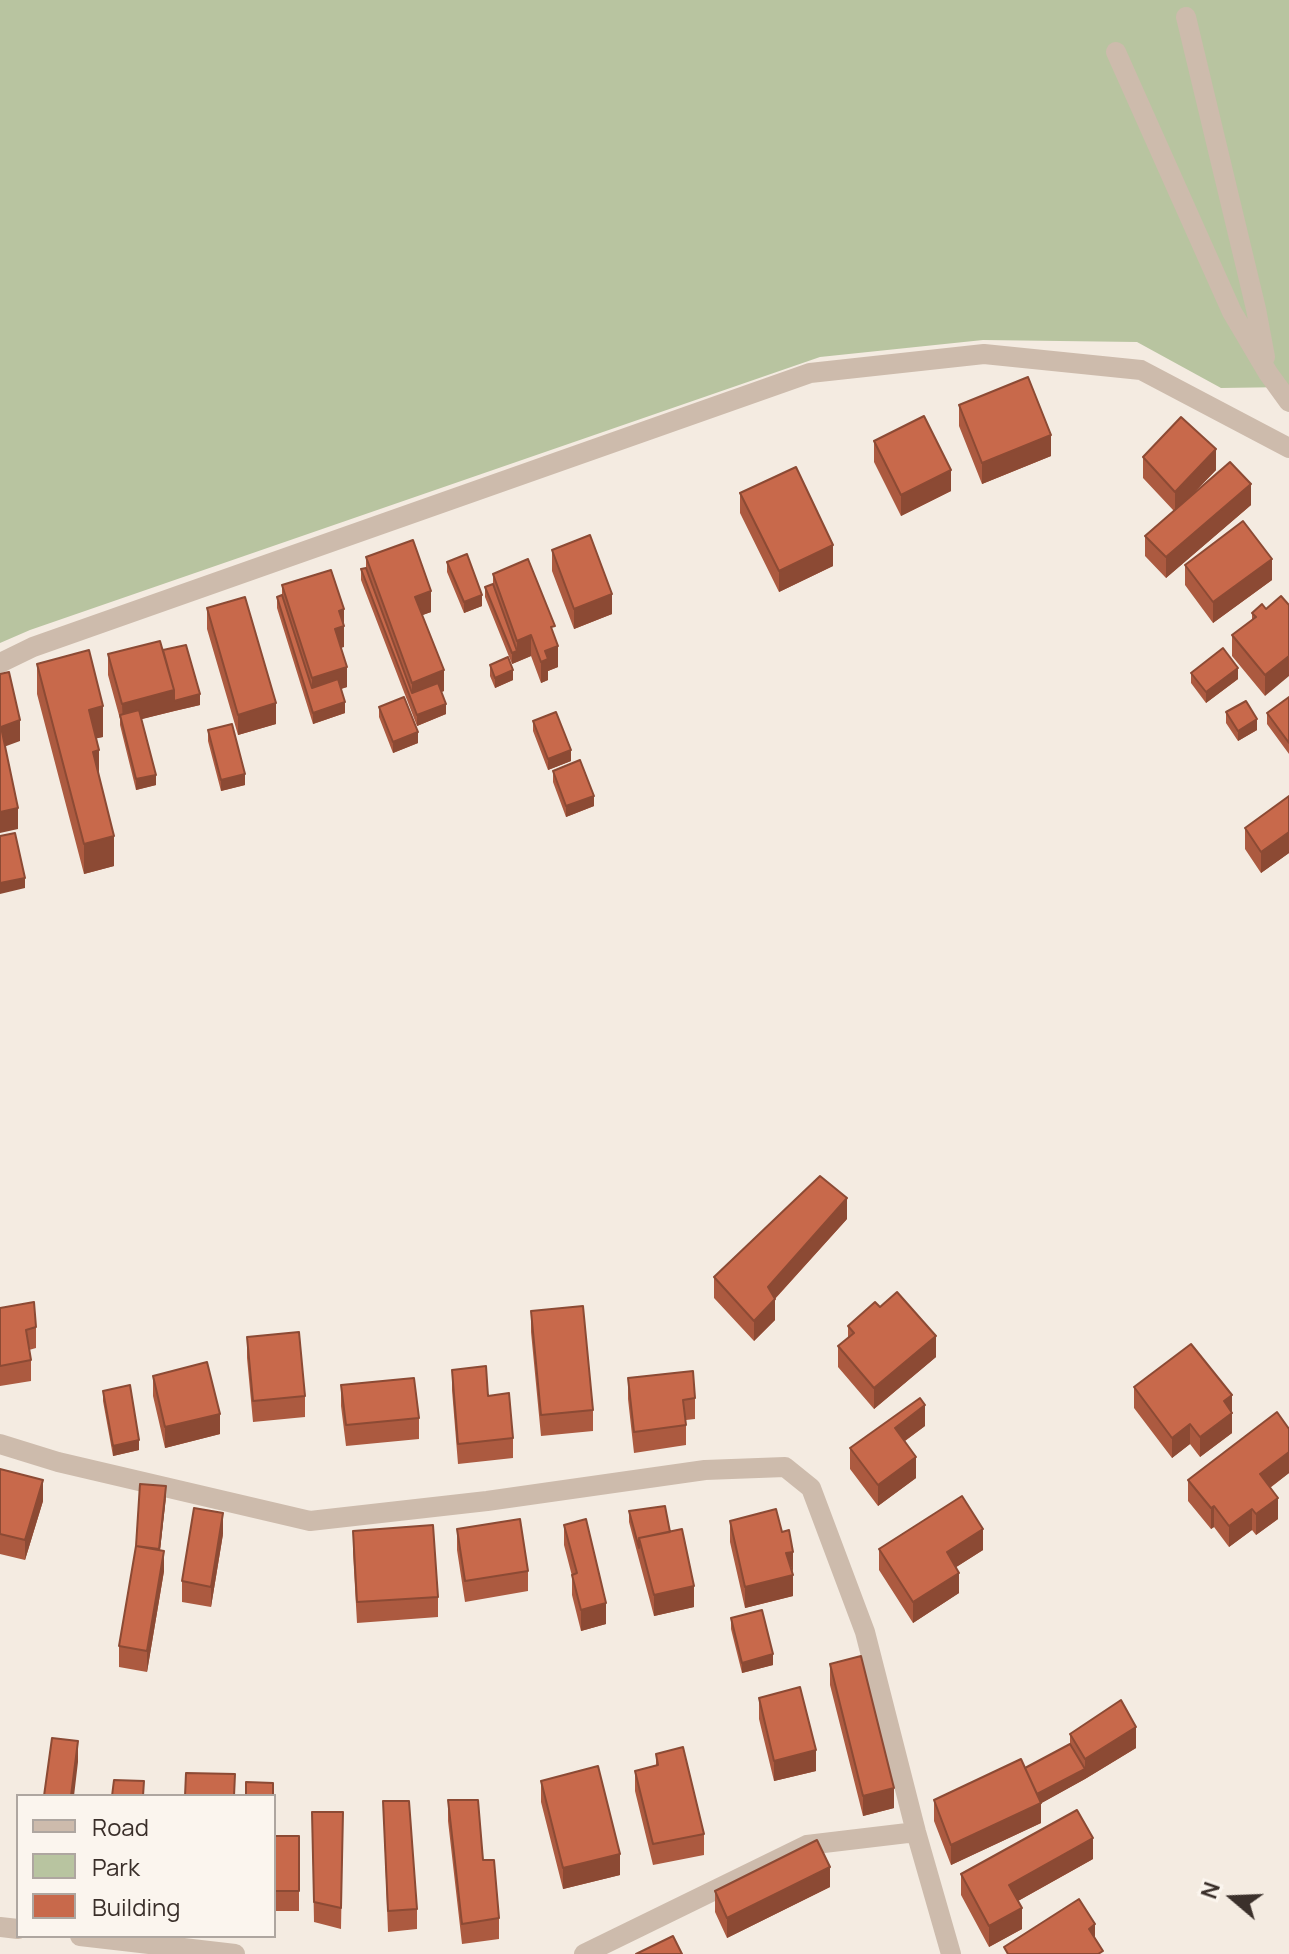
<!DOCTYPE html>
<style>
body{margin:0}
#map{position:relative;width:1289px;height:1954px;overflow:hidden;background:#f4ebe1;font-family:Manrope,sans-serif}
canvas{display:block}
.legend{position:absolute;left:16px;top:1794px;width:260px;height:144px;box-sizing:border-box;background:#fbf5ee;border:2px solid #aea6a0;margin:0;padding:10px 14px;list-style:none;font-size:24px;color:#3b302b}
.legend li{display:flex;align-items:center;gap:16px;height:40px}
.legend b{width:40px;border:2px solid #aea6a0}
.north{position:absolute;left:1193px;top:1858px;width:80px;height:80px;-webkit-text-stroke:6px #fbf5ee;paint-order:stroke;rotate:289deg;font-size:22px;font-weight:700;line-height:32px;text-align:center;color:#3b302b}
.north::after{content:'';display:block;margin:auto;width:28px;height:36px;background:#3b302b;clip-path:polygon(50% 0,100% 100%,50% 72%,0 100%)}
</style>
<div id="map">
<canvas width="1289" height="1954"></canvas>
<ul class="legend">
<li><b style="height:10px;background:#cdbbac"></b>Road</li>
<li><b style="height:22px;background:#b8c4a0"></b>Park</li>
<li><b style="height:22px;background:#c8694b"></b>Building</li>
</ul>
<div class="north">N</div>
</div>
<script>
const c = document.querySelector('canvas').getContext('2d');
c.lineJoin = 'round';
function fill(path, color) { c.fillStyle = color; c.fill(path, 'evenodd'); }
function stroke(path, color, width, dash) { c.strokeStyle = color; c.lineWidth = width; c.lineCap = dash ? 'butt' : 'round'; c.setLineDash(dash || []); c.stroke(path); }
const green = new Path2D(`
 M0 0H1289V387L1221 388 1137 342 983 340 820 357 30 630 0 643Z`);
const street = new Path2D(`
 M1186 17 1256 309 1265 357
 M1116 52 1232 312 1268 373 1289 402
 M0 663 33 647 810 373 984 354 1141 370 1289 448
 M0 1444 58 1462 310 1521 487 1501 705 1470 785 1467 811 1488 865 1632 916 1832 951 1954
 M0 1927 18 1929
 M80 1936 235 1954
 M584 1954 807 1845 916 1832`);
const wall = new Path2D(`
 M959 405 1051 456 982 484 959 426Z
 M874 441 951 491 901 516 874 462Z
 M1143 457 1216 470 1193 494 1251 505 1166 578 1145 556V536L1174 511 1143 478Z
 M740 493 833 566 779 592 740 513Z
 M552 550 612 614 574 629 552 571Z
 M366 557 431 612 422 615 444 691 441 692 446 714 417 726 361 580V569L366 568Z
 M447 562 482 606 464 613 447 572Z
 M1185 565 1272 580 1213 623 1185 585Z
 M493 574 555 638 558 667 548 671V680L541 683 531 656 512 664 485 597V587L493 584Z
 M282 585 344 609V647H341L347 687 341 689 345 713 313 724 277 608V597L282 595Z
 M207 608 276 724 238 735 207 629Z
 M1266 609 1265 696 1232 656V635L1252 621V613Z
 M108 654 200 705 141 719 156 785 136 790 120 725V719L108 675Z
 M37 664 103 737 96 738 99 778 114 866 84 874 37 694Z
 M490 665 513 680 495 688 490 676Z
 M1191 673 1238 679 1206 703 1191 683Z
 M1289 697V754L1267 724V713Z
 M379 707 418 743 393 753 379 717Z
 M1226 712 1257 730 1238 741 1226 723Z
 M533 721 571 761 548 770 533 731Z
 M208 730 245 785 221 791 208 741Z
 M553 771 594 806 566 817 553 782Z
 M1289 796V853L1261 873 1245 849V828Z
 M847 1219 775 1299V1320L754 1341 714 1298V1277Z
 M0 1308 36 1327V1348L29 1350 31 1360V1381L0 1386Z
 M531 1311 593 1410V1431L541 1436 531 1332Z
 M848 1326 936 1357 874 1409 838 1367V1346L848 1338Z
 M247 1337 305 1396V1417L253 1422 247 1358Z
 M452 1370 488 1396 513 1438V1458L458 1464 452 1390Z
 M153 1376 220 1434 165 1448 153 1396Z
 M628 1378 695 1398V1419L686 1420V1445L634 1453 628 1399Z
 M341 1385 419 1418V1439L346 1446 341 1406Z
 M1134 1387 1232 1395V1433L1200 1457 1190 1444 1172 1458 1134 1408Z
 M103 1391 139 1450 113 1456 103 1401Z
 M925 1426 905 1441 916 1478 878 1506 850 1469V1448Z
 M1289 1429V1473L1270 1488 1278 1519 1256 1535 1252 1530 1229 1547 1214 1527 1211 1529 1188 1501V1480Z
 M0 1469 43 1501 25 1560 0 1554Z
 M166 1497 160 1550 164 1571 147 1672 119 1667V1646Z
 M629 1511 670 1532 694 1607 654 1616 629 1522Z
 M730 1521 782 1532 793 1572V1596L745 1608 730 1542Z
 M564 1525 606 1624 581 1631 572 1595V1576L564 1545Z
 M457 1529 528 1571V1591L465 1602 457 1550Z
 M353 1531 438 1597V1617L357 1623 353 1552Z
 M223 1534 211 1607 182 1602V1581Z
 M879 1549 983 1550 956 1567 959 1593 913 1623 879 1570Z
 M731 1618 773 1665 742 1673 731 1629Z
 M830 1664 894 1808 863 1816 830 1685Z
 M759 1698 816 1771 774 1781 759 1719Z
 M1070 1734 1136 1748 1085 1779 1041 1803V1823L951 1865 934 1821V1800L1025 1768 1070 1744Z
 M656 1754 704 1834V1855L653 1865 635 1791V1771L656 1765Z
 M541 1781 620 1875 563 1889 541 1802Z
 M448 1800 483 1860 499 1918V1939L462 1944 448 1821Z
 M383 1801 417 1909V1929L388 1932Z
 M312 1812H343L341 1929 314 1922Z
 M274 1836H299V1911H274Z
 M1093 1859 1018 1901 1022 1929 989 1947 961 1895V1874Z
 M830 1887 727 1938 715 1912V1891Z`);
const shadedWall = new Path2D(`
 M1051 435V456L982 484V463Z
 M1216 449V470L1175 512V492Z
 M951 470V491L901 516V495Z
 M1251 484V505L1166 578V557Z
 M833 545V566L779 592V571Z
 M1272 559V580L1213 623V602Z
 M431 591V612L415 618V597Z
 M612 594V614L574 629V609Z
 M482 595V606L464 613V602Z
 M344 609V647L335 650V629L339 611Z
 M531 635V656L512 664V653L517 651V641Z
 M558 646V667L548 671V680L541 683V662L545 651Z
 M1289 656V676L1265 696V675Z
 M347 667V687L312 698V678Z
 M1238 668V679L1206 703V692Z
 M444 670V691L412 703V683Z
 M513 670V680L495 688V678Z
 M174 690V711L123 724 122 704Z
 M200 694V705L174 711V701Z
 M345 702V713L313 724V713Z
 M276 703V724L238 735V715Z
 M446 704V714L417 726V715Z
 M103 706V737L89 740V710Z
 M1257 719V730L1238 741V731Z
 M20 720V741L1 748V727Z
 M418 732V743L393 753V742Z
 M99 750V780L93 752Z
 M571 750V761L548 770V759Z
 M245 774V785L221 791V780Z
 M156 775V785L136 790V779Z
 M594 796V806L566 817V806Z
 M18 808V829L0 833V812Z
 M1289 832V853L1261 873V852Z
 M114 836V866L84 874V844Z
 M25 878V888L0 894V883Z
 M847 1198V1219L770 1304 775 1299V1320L754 1341V1321L768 1287Z
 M936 1336V1357L874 1409V1388Z
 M1232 1395V1433L1200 1457V1437L1224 1401Z
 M925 1405V1426L895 1448V1428Z
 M220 1414V1434L165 1448V1427Z
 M1190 1424V1444L1172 1458V1438Z
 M139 1440V1450L113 1456V1446Z
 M1289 1452V1473L1260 1495V1474Z
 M916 1457V1478L878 1506V1485Z
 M43 1480V1501L25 1560V1540Z
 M166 1486V1497L159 1559V1549Z
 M1278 1498V1519L1256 1535V1514Z
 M1214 1506V1527L1211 1529V1508Z
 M1252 1509V1530L1229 1547V1526Z
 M223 1513V1534L211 1607V1587Z
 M983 1529V1550L947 1573V1552Z
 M164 1551V1571L147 1672V1651Z
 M793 1552V1572L786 1553Z
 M959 1573V1593L913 1623V1602Z
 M793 1575V1596L745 1608V1587Z
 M694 1586V1607L654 1616V1595Z
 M606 1603V1624L581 1631V1610Z
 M773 1654V1665L742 1673V1663Z
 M1136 1727V1748L1085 1779 1040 1804 1041 1803V1823L951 1865V1845L1034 1796 1085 1769V1759Z
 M78 1741V1762L74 1796H71Z
 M816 1750V1771L774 1781V1761Z
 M894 1788V1808L863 1816V1796Z
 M1093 1838V1859L1009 1906V1885Z
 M620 1854V1875L563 1889V1868Z
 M830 1867V1887L727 1938V1918Z
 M1022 1908V1929L989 1947V1926Z
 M1095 1924V1945L1089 1929Z`);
const building = new Path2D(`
 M1028 377 1051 435 982 463 959 405Z
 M924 416 951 470 901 495 874 441Z
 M1181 417 1216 449 1175 492 1143 457Z
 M1230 462 1251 484 1166 557 1145 536Z
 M796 467 833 545 779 571 740 493Z
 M1243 521 1272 559 1213 602 1185 565Z
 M590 535 612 594 574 609 552 550Z
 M413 540 431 591 415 597 444 670 412 683 366 557Z
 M467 554 482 595 464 602 447 562Z
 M528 559 555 626 551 627 558 646 545 651 548 659 541 662 531 635 517 641 493 574Z
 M366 568 412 693 438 683 446 704 417 715 361 569Z
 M331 570 344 609 339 611 344 626 335 629 347 667 312 678 282 585Z
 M493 584 517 651 512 653 485 587Z
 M282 595 312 688 338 679 345 702 313 713 277 597Z
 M1281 596 1289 605V656L1265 675 1232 635 1256 617 1252 613 1262 604 1266 609Z
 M245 597 276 703 238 715 207 608Z
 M160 641 174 690 122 704 108 654Z
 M186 645 200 694 174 701V690L163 650Z
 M1223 648 1238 668 1206 692 1191 673Z
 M89 650 103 706 89 710 99 750 93 752 114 836 84 844 37 664Z
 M508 657 513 670 495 678 490 665Z
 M9 672 20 720 1 727 18 808 0 812V674Z
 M404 697 418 732 393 742 379 707Z
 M1289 697V743L1267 713Z
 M1246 701 1257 719 1238 731 1226 712Z
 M139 710 156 775 136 779 120 715Z
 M556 712 571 750 548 759 533 721Z
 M232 724 245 774 221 780 208 730Z
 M580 760 594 796 566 806 553 771Z
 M1289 796V832L1261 852 1245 828Z
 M15 833 25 878 0 883V836Z
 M820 1176 847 1198 768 1287 775 1299 754 1321 714 1277Z
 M897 1292 936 1336 874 1388 838 1346 854 1333 848 1326 875 1302 880 1307Z
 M34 1302 36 1327 26 1330 31 1360 0 1366V1308Z
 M583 1306 593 1410 541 1415 531 1311Z
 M299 1332 305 1396 253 1401 247 1337Z
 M1191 1344 1232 1395 1224 1401 1232 1413 1200 1437 1190 1424 1172 1438 1134 1387Z
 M207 1362 220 1414 165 1427 153 1376Z
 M486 1366 488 1396 509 1393 513 1438 458 1444 452 1370Z
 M693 1371 695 1398 683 1400 686 1425 634 1432 628 1378Z
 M414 1378 419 1418 346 1425 341 1385Z
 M130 1385 139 1440 113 1446 103 1391Z
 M920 1398 925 1405 895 1428 916 1457 878 1485 850 1448Z
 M1277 1412 1289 1429V1452L1260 1474 1278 1498 1256 1514 1252 1509 1229 1526 1214 1506 1211 1508 1188 1480Z
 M0 1469 43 1480 25 1540 0 1534Z
 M140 1484 166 1486 159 1549 136 1546Z
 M962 1496 983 1529 947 1552 959 1573 913 1602 879 1549Z
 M665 1506 670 1532 639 1538V1548L629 1511Z
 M194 1508 223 1513 211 1587 182 1581Z
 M776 1509 782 1532 789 1530 793 1552 786 1553 793 1575 745 1587 730 1521Z
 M520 1519 528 1571 465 1581 457 1529Z
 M586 1519 606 1603 581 1610 572 1575 577 1573 564 1525Z
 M433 1525 438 1597 357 1602 353 1531Z
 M682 1529 694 1586 654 1595 639 1538Z
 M136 1546 164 1551 147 1651 119 1646Z
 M762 1610 773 1654 742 1663 731 1618Z
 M861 1656 894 1788 863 1796 830 1664Z
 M800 1687 816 1750 774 1761 759 1698Z
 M1121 1700 1136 1727 1085 1759 1070 1734Z
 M52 1738 78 1741 71 1796H44Z
 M1070 1744 1085 1769 1037 1794 1025 1768Z
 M683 1747 704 1834 653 1844 635 1771 658 1765 656 1754Z
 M1021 1759 1041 1803 951 1845 934 1800Z
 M598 1766 620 1854 563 1868 541 1781Z
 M186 1773 235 1774 234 1796H185Z
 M114 1780 144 1781 143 1796H112Z
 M246 1782 273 1783V1796H246Z
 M448 1800H478L483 1860H494L499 1918 462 1924Z
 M383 1801H409L417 1909 388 1911Z
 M1077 1810 1093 1838 1009 1885 1022 1908 989 1926 961 1874Z
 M312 1812H343L341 1908 314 1902Z
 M274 1836H299V1891H274Z
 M817 1840 830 1867 727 1918 715 1891Z
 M1079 1899 1095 1924 1089 1929 1103 1951 1098 1954H1008L1004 1947Z
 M673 1936 682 1954H636Z`);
fill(green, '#b8c4a0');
stroke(street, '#cdbbac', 20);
fill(wall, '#ac5a40');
fill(shadedWall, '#8c4a34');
fill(building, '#c8694b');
stroke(building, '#8c4a34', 2);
</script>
